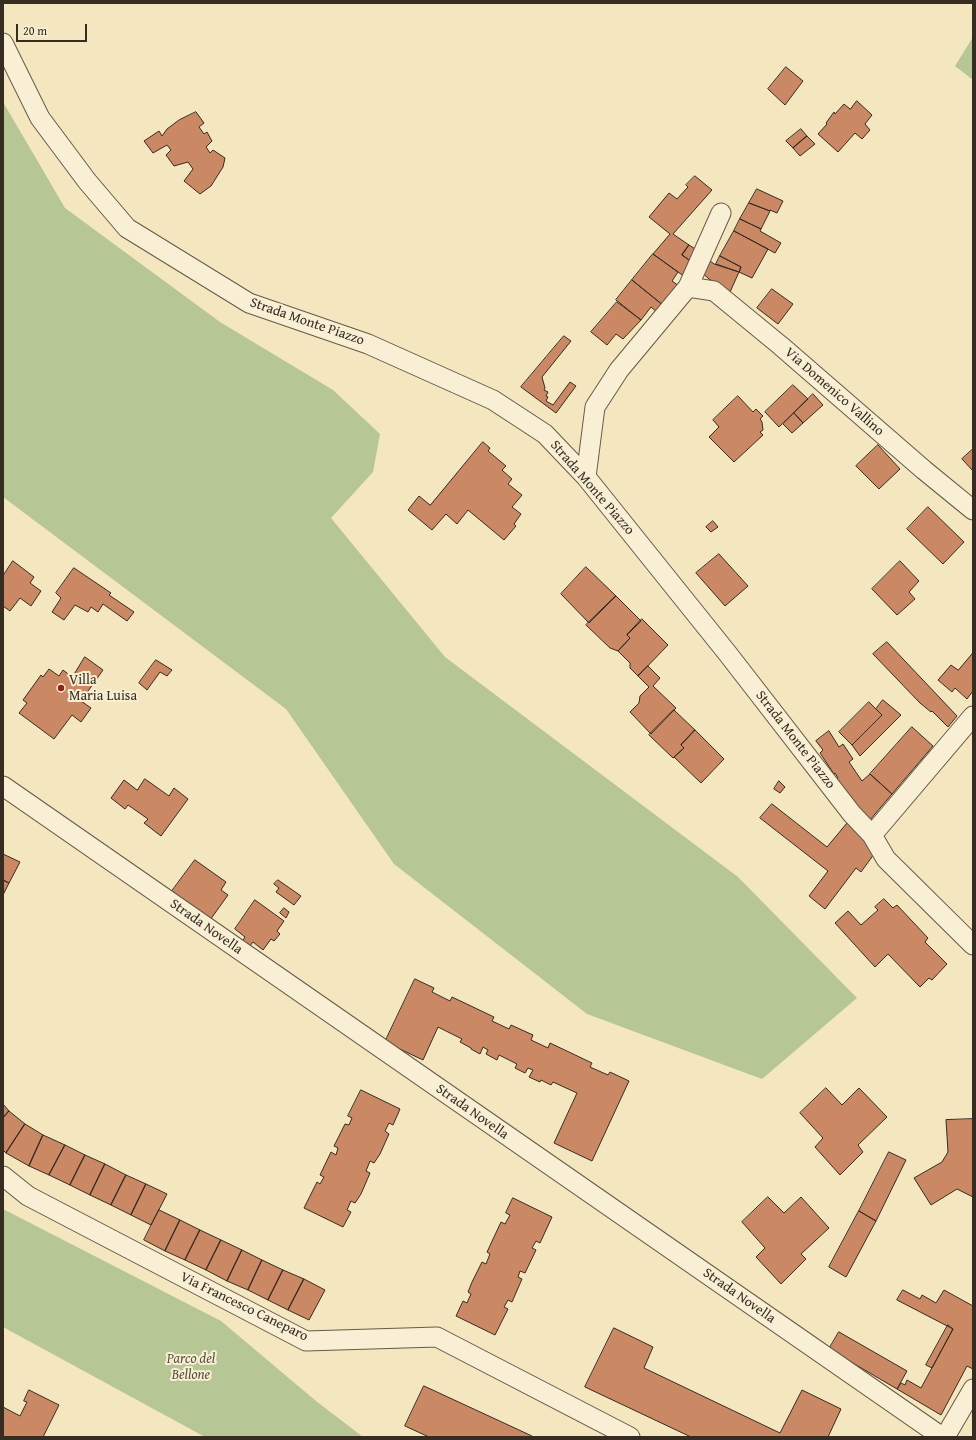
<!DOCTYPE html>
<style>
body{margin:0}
#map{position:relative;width:976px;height:1440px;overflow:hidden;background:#f4e6be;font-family:"Gentium Book Plus",serif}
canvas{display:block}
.frame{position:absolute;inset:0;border:4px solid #362c21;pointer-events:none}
.scale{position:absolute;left:16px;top:24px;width:71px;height:18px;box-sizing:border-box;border:2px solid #362c21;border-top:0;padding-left:5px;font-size:12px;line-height:14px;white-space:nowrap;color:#362c21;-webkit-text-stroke:3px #f8efd5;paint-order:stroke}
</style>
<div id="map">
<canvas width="976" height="1440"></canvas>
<div class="frame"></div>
<div class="scale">20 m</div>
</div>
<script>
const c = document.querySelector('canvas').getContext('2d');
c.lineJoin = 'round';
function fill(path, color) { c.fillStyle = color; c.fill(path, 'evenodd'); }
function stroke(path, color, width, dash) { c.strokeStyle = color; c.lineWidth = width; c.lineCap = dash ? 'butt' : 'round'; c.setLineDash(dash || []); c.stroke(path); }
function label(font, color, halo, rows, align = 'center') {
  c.font = font + ' "Gentium Book Plus",serif'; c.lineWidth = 4; c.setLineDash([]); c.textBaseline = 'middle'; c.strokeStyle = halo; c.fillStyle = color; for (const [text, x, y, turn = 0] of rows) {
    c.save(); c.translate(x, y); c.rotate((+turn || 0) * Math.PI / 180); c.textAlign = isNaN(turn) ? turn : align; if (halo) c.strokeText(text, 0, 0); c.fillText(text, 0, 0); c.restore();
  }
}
const green = new Path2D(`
 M973 37V80L955 66Z
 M3 102 65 208 220 322 333 390 380 434 373 472 331 518 445 657 738 877 857 998 762 1079 587 1014 394 864 286 709 3 497Z
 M3 1209 221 1321 316 1401 363 1437H205L3 1327Z`);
const building = new Path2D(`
 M786 67 803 81 785 105 768 89Z
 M857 101 872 115 865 124 870 130 862 139 855 133 838 152 818 134 827 124 826 123 834 112 835 114 844 104 850 109Z
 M196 112 204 123 199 127 204 134 207 132 212 141 206 147 210 153 213 150 225 158 223 167 211 186 200 194 184 181 193 169 188 162 174 166 166 155 171 150 167 145 153 153 144 141 159 131 162 136 167 129 179 120Z
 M801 129 807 136 793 148 786 141Z
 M807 136 815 144 800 156 793 148Z
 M695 176 712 190 673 234 689 245 682 255 692 262 685 277 653 254 670 234 649 217 669 193 677 199 688 187 686 185Z
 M757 189 783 201 777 213 770 210V211L749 203Z
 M749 203 770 211 761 229 740 219Z
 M740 219 761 229 760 231 781 243 775 253 734 231Z
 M734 231 768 249 752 278 739 272 741 267 720 256Z
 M689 245 700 252 692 262 682 255Z
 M653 254 678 272 672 281 679 286 664 306 632 280Z
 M720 256 741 267 739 272 716 264Z
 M708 259 714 264 739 272 730 292 709 279 701 272Z
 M632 280 664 306 658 313 651 307 641 320 616 300Z
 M772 289 793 304 778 324 757 308Z
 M617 302 641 320 623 339 616 334 607 345 591 332Z
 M564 336 571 341 542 377 545 388 544 390 548 392 546 396 548 397 546 401 553 405 570 382 576 386 556 413 521 387Z
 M793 385 808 399 779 427 765 412Z
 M813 394 823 405 803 423 794 413Z
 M738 396 753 412 756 409 763 416 760 419 762 422 763 430 760 432 763 435 734 462 709 437 719 427 713 420Z
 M794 413 803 423 792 433 783 424Z
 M483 442 490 448 488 451 506 466 502 470 512 479 508 484 522 495 512 507 521 514 514 524 516 526 504 540 468 510 457 524 446 514 432 530 408 510 419 496 430 505Z
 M878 445 900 469 879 489 856 466Z
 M973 449V471L962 459Z
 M928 507 964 542 943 564 907 529Z
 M713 521 718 527 711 532 706 527Z
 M719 554 748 586 725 606 696 573Z
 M13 561 34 577 30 583 41 591 31 606 20 598 10 611 3 606V576Z
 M900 561 919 581 909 592 915 599 897 615 872 589Z
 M586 567 616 596 589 623 561 594Z
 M74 568 111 593 109 595 134 612 127 621 103 604 98 612 91 607 88 612 75 605 64 620 52 612 61 598 56 593Z
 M616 596 641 621 627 635 630 638 618 651 610 648 586 625Z
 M642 619 668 645 638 676 630 668V663L618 651 630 638 627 635Z
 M887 642 957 716 948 727 932 711 931 712 920 703 873 654Z
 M973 653V691L967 699 955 688 952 692 938 680 951 665 958 670Z
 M85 657 103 670 81 701 91 708 81 722 72 715 54 739 19 713 27 703 23 700 41 675 43 677 49 669 59 676 63 670 72 677Z
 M156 660 172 670 167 676 160 672 147 690 139 683Z
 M648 666 660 678 653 686 676 708 651 734 630 712 639 703 640 696 649 687 638 676Z
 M883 700 901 715 860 756 852 745 882 715 876 709Z
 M869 702 882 715 852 745 839 732Z
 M674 710 695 730 681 745 684 748 673 758 649 735Z
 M912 727 933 746 892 794 870 774Z
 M695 730 724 759 701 783 674 757 684 748 681 745Z
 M829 731 839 747 843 744 853 759 849 762 862 781 870 774 892 794 869 821 837 779 838 778 835 773 834 774 820 753 823 750 816 741Z
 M145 779 169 796 174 788 188 799 161 836 144 823 148 819 128 805 125 809 111 798 124 780 137 790Z
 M779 781 785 787 780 793 774 789Z
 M772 804 827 847 847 823 877 850 861 872 856 868 825 909 809 896 828 871 760 818Z
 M3 854 20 862 9 883 3 880Z
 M195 860 226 882 221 890 228 895 210 920 172 891Z
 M3 880 9 883 3 895Z
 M278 880 301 896 294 905 276 892 279 888 274 884Z
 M884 899 893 908 897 905 928 938 925 942 947 964 932 980 929 978 920 987 888 954 875 967 835 923 848 911 861 925 878 910 875 907Z
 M255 900 284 921 277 931 280 934 274 941 271 939 263 950 253 942 249 947 242 942 245 937 235 929Z
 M284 908 289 912 286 918 280 913Z
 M415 979 434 988 432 992 450 1001 452 997 494 1017 492 1021 509 1029 511 1025 533 1035 531 1040 548 1048 550 1043 592 1063 590 1067 608 1075 610 1072 629 1081 592 1161 554 1143 577 1093 553 1082 551 1085 541 1080 540 1082 529 1077 533 1070 528 1068 525 1073 515 1068 517 1064 499 1055 497 1060 486 1054 488 1050 483 1047 480 1054 471 1049V1048L460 1042 462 1039 438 1027 423 1060 385 1042Z
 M826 1088 842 1105 859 1088 887 1117 858 1145 863 1152 840 1175 815 1147 823 1138 800 1113Z
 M361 1090 400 1109 393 1125 389 1123 385 1131 389 1134 380 1154 374 1163 370 1161 366 1171 370 1173 361 1194 355 1203 351 1201 347 1210 351 1212 343 1227 304 1208 317 1182 320 1184 324 1177 320 1175 331 1152 336 1155 338 1148 334 1146 345 1124 349 1125 352 1118 348 1116Z
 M3 1104 9 1111 3 1118Z
 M9 1111 25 1124 6 1153 3 1150V1118Z
 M973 1119V1197L957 1189 931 1205 914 1178 942 1162 948 1152 946 1120Z
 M25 1124 43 1135 29 1166 6 1153Z
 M43 1135 65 1145 49 1175 29 1166Z
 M65 1145 85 1155 70 1185 49 1175Z
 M889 1152 906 1160 876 1221 859 1211Z
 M85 1155 105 1164 90 1195 70 1185Z
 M105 1164 126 1175 111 1205 90 1195Z
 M126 1175 146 1184 131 1215 111 1205Z
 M146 1184 167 1194 151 1225 131 1215Z
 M768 1197 784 1213 801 1197 829 1228 801 1254 806 1259 781 1284 756 1257 765 1248 742 1222Z
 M513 1198 552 1217 540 1243 536 1241 532 1248 536 1250 525 1273 520 1271 518 1277 522 1279 512 1302 508 1300 504 1307 508 1309 495 1335 456 1316 463 1301 467 1303 471 1294 468 1292 472 1282 482 1262 486 1264 490 1254 487 1252 501 1222 505 1224 510 1215 506 1213Z
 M159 1210 180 1220 165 1251 144 1240Z
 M859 1211 876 1221 846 1277 829 1267Z
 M180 1220 200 1230 185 1260 165 1251Z
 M200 1230 221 1240 206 1270 185 1260Z
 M221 1240 242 1250 227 1281 206 1270Z
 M242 1250 262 1260 248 1290 227 1281Z
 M262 1260 283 1270 268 1300 248 1290Z
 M283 1270 304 1279 288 1310 268 1300Z
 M304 1279 325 1290 309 1320 288 1310Z
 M903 1290 920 1299 922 1295 936 1303 944 1290 973 1306V1369L967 1366 941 1415 897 1389 901 1383 905 1385 907 1380 921 1388 953 1329 897 1300Z
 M948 1325 953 1329 932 1368 926 1365Z
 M614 1328 653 1347 644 1368 780 1433 802 1390 841 1409 828 1437H691L585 1387Z
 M839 1332 907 1371 897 1389 829 1349Z
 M424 1386 532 1436V1437H429L405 1426Z
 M29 1390 59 1405 43 1437H3V1407L20 1416 27 1402 24 1401Z`);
const minor = new Path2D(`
 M3 43 40 118 87 181 127 228 249 303 368 344 493 400 545 434 586 477 728 654 852 814 872 835 886 859 973 945
 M688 287 721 213
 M586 477 595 407 619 370 688 287 714 291 781 346 924 470 973 510
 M3 786 942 1437
 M872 835 973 716
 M3 1176 28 1196 306 1341 437 1337 630 1437
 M945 1437 973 1389`);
const markers = [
 [61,688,4,"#8f2418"]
];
const streetNames = [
 ["Strada Monte Piazzo",307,322,19],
 ["Via Domenico Vallino",834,392,41],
 ["Strada Monte Piazzo",592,488,49],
 ["Strada Monte Piazzo",795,740,52],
 ["Strada Novella",206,927,35],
 ["Strada Novella",472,1112,35],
 ["Strada Novella",739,1296,35],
 ["Via Francesco Caneparo",244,1307,26]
];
const poiNames = [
 ["Villa",69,680],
 ["Maria Luisa",69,696]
];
const parkNames = [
 ["Parco del",191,1359],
 ["Bellone",191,1375]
];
fill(green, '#b7c695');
fill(building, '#cb8865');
stroke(building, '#362c21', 1);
stroke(minor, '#665a48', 21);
stroke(minor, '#f8efd5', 19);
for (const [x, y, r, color] of markers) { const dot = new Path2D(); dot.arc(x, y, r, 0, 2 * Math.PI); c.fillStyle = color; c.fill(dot); stroke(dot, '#f8efd5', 1.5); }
label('14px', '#362c21', '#f8efd5', streetNames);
label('14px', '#362c21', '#f8efd5', poiNames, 'left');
label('italic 14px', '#56523e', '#f8efd5', parkNames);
</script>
